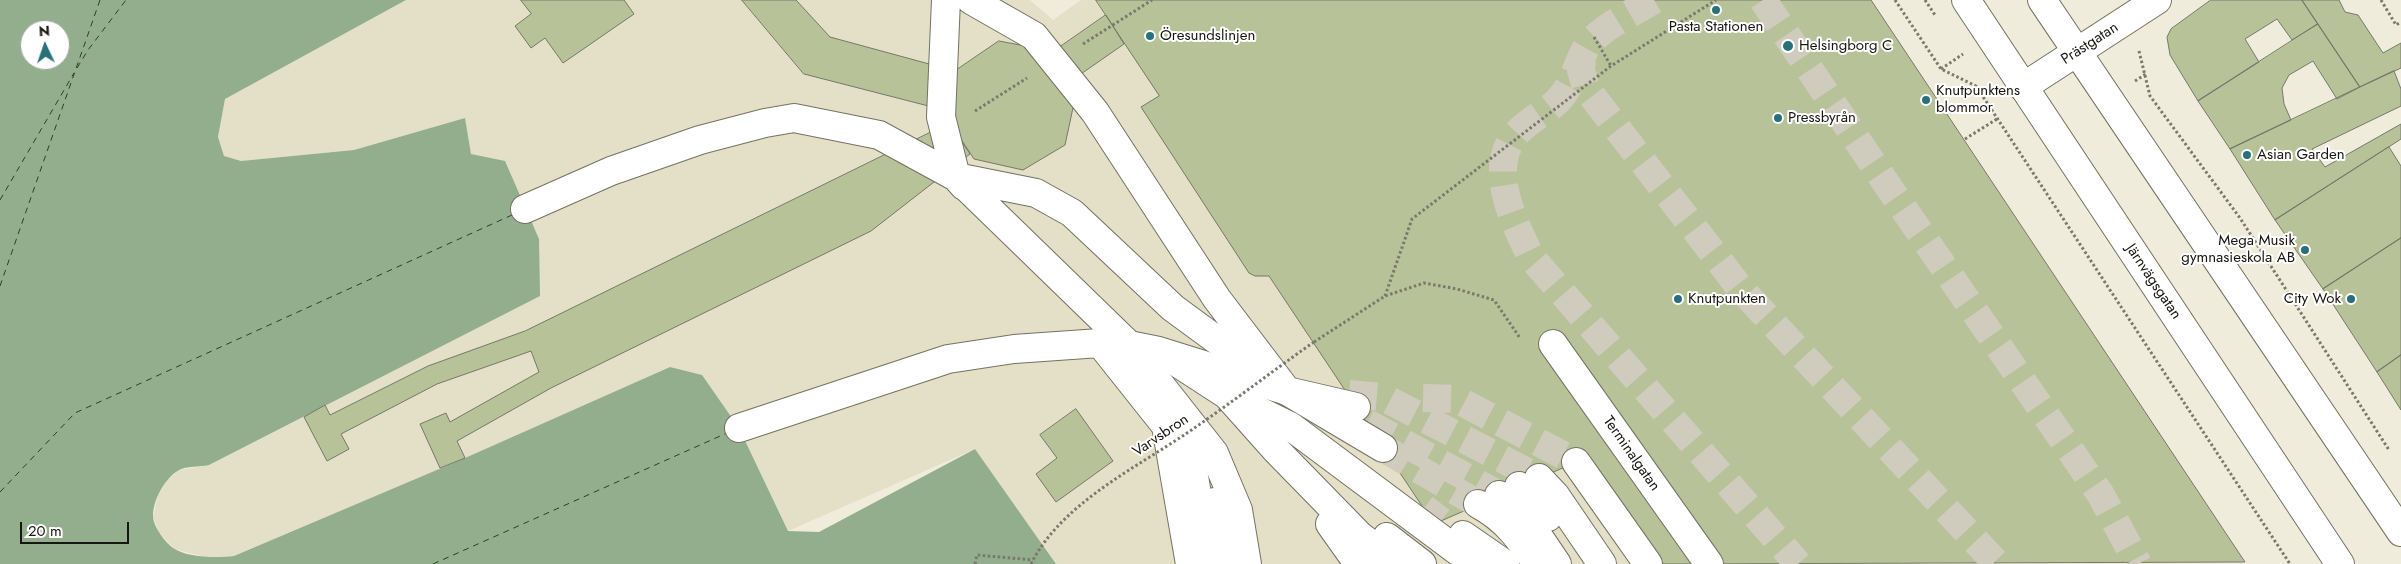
<!DOCTYPE html>
<meta charset="utf-8">
<style>
body{margin:0}
#map{position:relative;width:2401px;height:564px;overflow:hidden;background:#f0ecdb;font-family:Jost,sans-serif}
canvas{display:block}
.north{position:absolute;left:20px;top:20px;width:50px;height:50px;box-sizing:border-box;background:#fff;border:1px solid #a3a29f;border-radius:50%;rotate:357deg;font-size:14px;font-weight:700;line-height:20px;text-align:center;color:#181610}
.north::after{content:'';display:block;margin:auto;width:18px;height:22px;background:#28717a;clip-path:polygon(50% 0,100% 100%,50% 72%,0 100%)}
.scale{position:absolute;left:20px;top:522px;width:109px;height:22px;box-sizing:border-box;border:2px solid #181610;border-top:0;padding-left:6px;font-size:15px;line-height:18px;white-space:nowrap;color:#181610;-webkit-text-stroke:4px #fff;paint-order:stroke}
</style>
<div id="map">
<canvas width="2401" height="564"></canvas>
<div class="north">N</div>
<div class="scale">20 m</div>
</div>
<script>
const c = document.querySelector('canvas').getContext('2d');
c.lineJoin = 'round';
function fill(path, color) { c.fillStyle = color; c.fill(path, 'evenodd'); }
function stroke(path, color, width, dash) { c.strokeStyle = color; c.lineWidth = width; c.lineCap = dash ? 'butt' : 'round'; c.setLineDash(dash || []); c.stroke(path); }
function label(font, color, halo, rows, align = 'center') {
  c.font = font + ' Jost,sans-serif'; c.lineWidth = 4; c.setLineDash([]); c.textBaseline = 'middle'; c.strokeStyle = halo; c.fillStyle = color; for (const [text, x, y, turn = 0] of rows) {
    c.save(); c.translate(x, y); c.rotate((+turn || 0) * Math.PI / 180); c.textAlign = isNaN(turn) ? turn : align; if (halo) c.strokeText(text, 0, 0); c.fillText(text, 0, 0); c.restore();
  }
}
const built = new Path2D(`
 M406 0H1030L1053 20 1081 0H1096L1159 96 1269 276 1441 521 1588 457 1663 564H1056L975 449 788 531 739 428 702 376 670 367 465 458 234 556 217 558 201 556 174 549 159 532 153 517 158 496 167 480 179 470 209 465 304 417 539 239 525 209 471 154 465 118 354 150 241 161 224 157 218 137 225 99Z`);
const water = new Path2D(`
 M0 0H406L225 99 218 137 224 156 241 161 354 150 465 118 471 154 505 161 539 239 540 296 209 465C200 467 186 466 179 470 165 478 153 500 153 516 153 526 165 542 173 548 187 558 218 558 234 556L465 458 670 367 702 375 739 428 788 531 819 532 975 449 1056 564H0ZM30 30H60V60H30Z`);
const ferry = new Path2D(`
 M77 68 88 50 126 0
 M0 200 74 73
 M0 286 100 0
 M0 492 75 413 512 215
 M433 564 727 433`);
const building = new Path2D(`
 M521 0H624L634 14 563 63 545 38 531 48 515 26 531 14Z
 M742 0H796L830 37 955 71 948 111 804 74Z
 M1096 0H1871L2245 562 1663 564 1588 457 1434 524 1269 276H1255L1249 273 1141 107 1159 96Z
 M2211 0H2302L2318 24 2292 40 2277 19 2245 39 2259 62 2198 101 2170 55 2167 37 2171 29Z
 M2302 0H2339L2345 12 2358 15 2383 53 2401 43V68L2360 87Z
 M1106 15 1124 44 1068 83 1050 54Z
 M2318 24 2360 87 2337 99 2313 61 2289 75 2282 88 2284 104 2291 120 2230 149 2198 101Z
 M999 41 1047 50 1076 94 1065 145 1023 170 974 159 947 118 955 71Z
 M2394 71 2401 89V106L2312 149 2325 167 2401 124V139L2275 220 2230 149Z
 M950 123 970 154 871 231 551 388 457 441 465 458 440 468 420 424 446 413 450 422 539 372 531 351 437 384 341 434 349 449 327 461 304 417 325 405 330 415 428 366 525 331Z
 M2389 147 2401 166V238L2323 289 2275 220Z
 M2401 238V355L2377 372 2323 289Z
 M2401 355V410L2377 372Z
 M1076 409 1113 461 1056 502 1036 474 1057 458 1040 435Z`);
const minorTunnel = new Path2D(`
 M1654 0C1634 12 1598 29 1586 48 1577 64 1573 82 1562 96 1550 111 1531 118 1518 132 1485 166 1514 222 1531 257L1798 564
 M1763 0 1890 189 2101 495 2138 564
 M1582 57 1581 70 1586 88 1740 288 1997 564
 M1349 394 1383 397 1539 478
 M1423 398 1456 399 1576 462
 M1367 423 1499 495
 M1424 508 1441 521`);
const highwayTunnel = new Path2D(`
 M1383 448 1478 504`);
const path = new Path2D(`
 M1895 0 1941 69 1976 86 2290 564
 M1925 0 1935 15
 M2381 0 2396 25 2401 22
 M1594 37 1611 66
 M1083 44 1152 0
 M2139 51 2150 96 2240 218 2389 450
 M1941 69 1963 54
 M2135 81 2146 74
 M975 111 1027 78
 M1965 139 1997 119
 M1385 296 1412 219 1611 66 1716 0
 M1314 342 1385 296 1424 283 1457 289 1494 300 1520 338
 M975 564 977 555 1033 560`);
const minor = new Path2D(`
 M946 0 941 117 956 177 964 186
 M971 0 1034 36 1095 112 1217 299 1287 391 1356 407
 M2023 87 2157 0
 M956 177 1036 193 1072 213 1173 308 1263 374
 M525 209 611 171 700 140 765 123 794 118 879 135 956 177 1129 345
 M1553 344 1709 564
 M1170 358 1227 395 1276 450 1360 536 1397 564
 M1239 401 1290 426 1475 564
 M1166 426 1191 457 1208 564
 M1576 462 1648 564
 M1539 478 1555 495 1602 564
 M1519 486 1548 517
 M1499 495 1528 521 1557 564
 M1215 502 1228 564
 M1330 524 1352 555 1365 564
 M1463 535 1505 564
 M1387 537 1422 564`);
const major = new Path2D(`
 M1966 0 2340 564
 M2042 0 2401 532`);
const highway = new Path2D(`
 M1100 343 1166 426 1190 564
 M1129 345 1214 453 1238 510 1247 564
 M739 428 948 359 1014 349 1100 343 1129 345 1159 351 1287 391 1383 448
 M1478 504C1506 519 1520 539 1537 564`);
const pathBridge = new Path2D(`
 M1031 564C1061 504 1134 469 1187 433 1230 404 1271 372 1314 342`);
const markers = [
 [1716,10,5,"#28717a"],
 [1150,36,5,"#28717a"],
 [1788,46,6,"#28717a"],
 [1926,100,5,"#28717a"],
 [1778,118,5,"#28717a"],
 [2247,155,5,"#28717a"],
 [2305,250,5,"#28717a"],
 [1678,299,5,"#28717a"],
 [2351,299,5,"#28717a"]
];
const poiNames = [
 ["Pasta Stationen",1716,27,"center"],
 ["Öresundslinjen",1160,36],
 ["Helsingborg C",1799,46],
 ["Knutpunktens",1936,91],
 ["blommor",1936,108],
 ["Pressbyrån",1788,118],
 ["Asian Garden",2257,155],
 ["Mega Musik",2295,241,"right"],
 ["gymnasieskola AB",2295,258,"right"],
 ["Knutpunkten",1688,299],
 ["City Wok",2341,299,"right"]
];
const streetNames = [
 ["Prästgatan",2090,44,-33],
 ["Järnvägsgatan",2153,282,56],
 ["Varvsbron",1161,436,-34],
 ["Terminalgatan",1631,454,55]
];
fill(built, '#e4dfc7');
fill(water, '#92ae8c');
stroke(ferry, '#214919', 1, [6, 5]);
fill(building, '#b8c298');
stroke(building, '#75796a', 1);
stroke(minorTunnel, '#d0ccbd', 28, [28, 14]);
stroke(highwayTunnel, '#d0ccbd', 28, [28, 14]);
stroke(minor, '#757263', 30);
stroke(major, '#757263', 30);
stroke(highway, '#757263', 30);
stroke(path, '#7b786d', 3, [2.5, 2.5]);
stroke(minor, '#fff', 28);
stroke(major, '#fff', 28);
stroke(highway, '#fff', 28);
stroke(pathBridge, '#7b786d', 3, [2.5, 2.5]);
for (const [x, y, r, color] of markers) { const dot = new Path2D(); dot.arc(x, y, r, 0, 2 * Math.PI); c.fillStyle = color; c.fill(dot); stroke(dot, '#fff', 2); }
label('15px', '#181610', '#fff', poiNames, 'left');
label('15px', '#181610', '#fff', streetNames);
</script>
